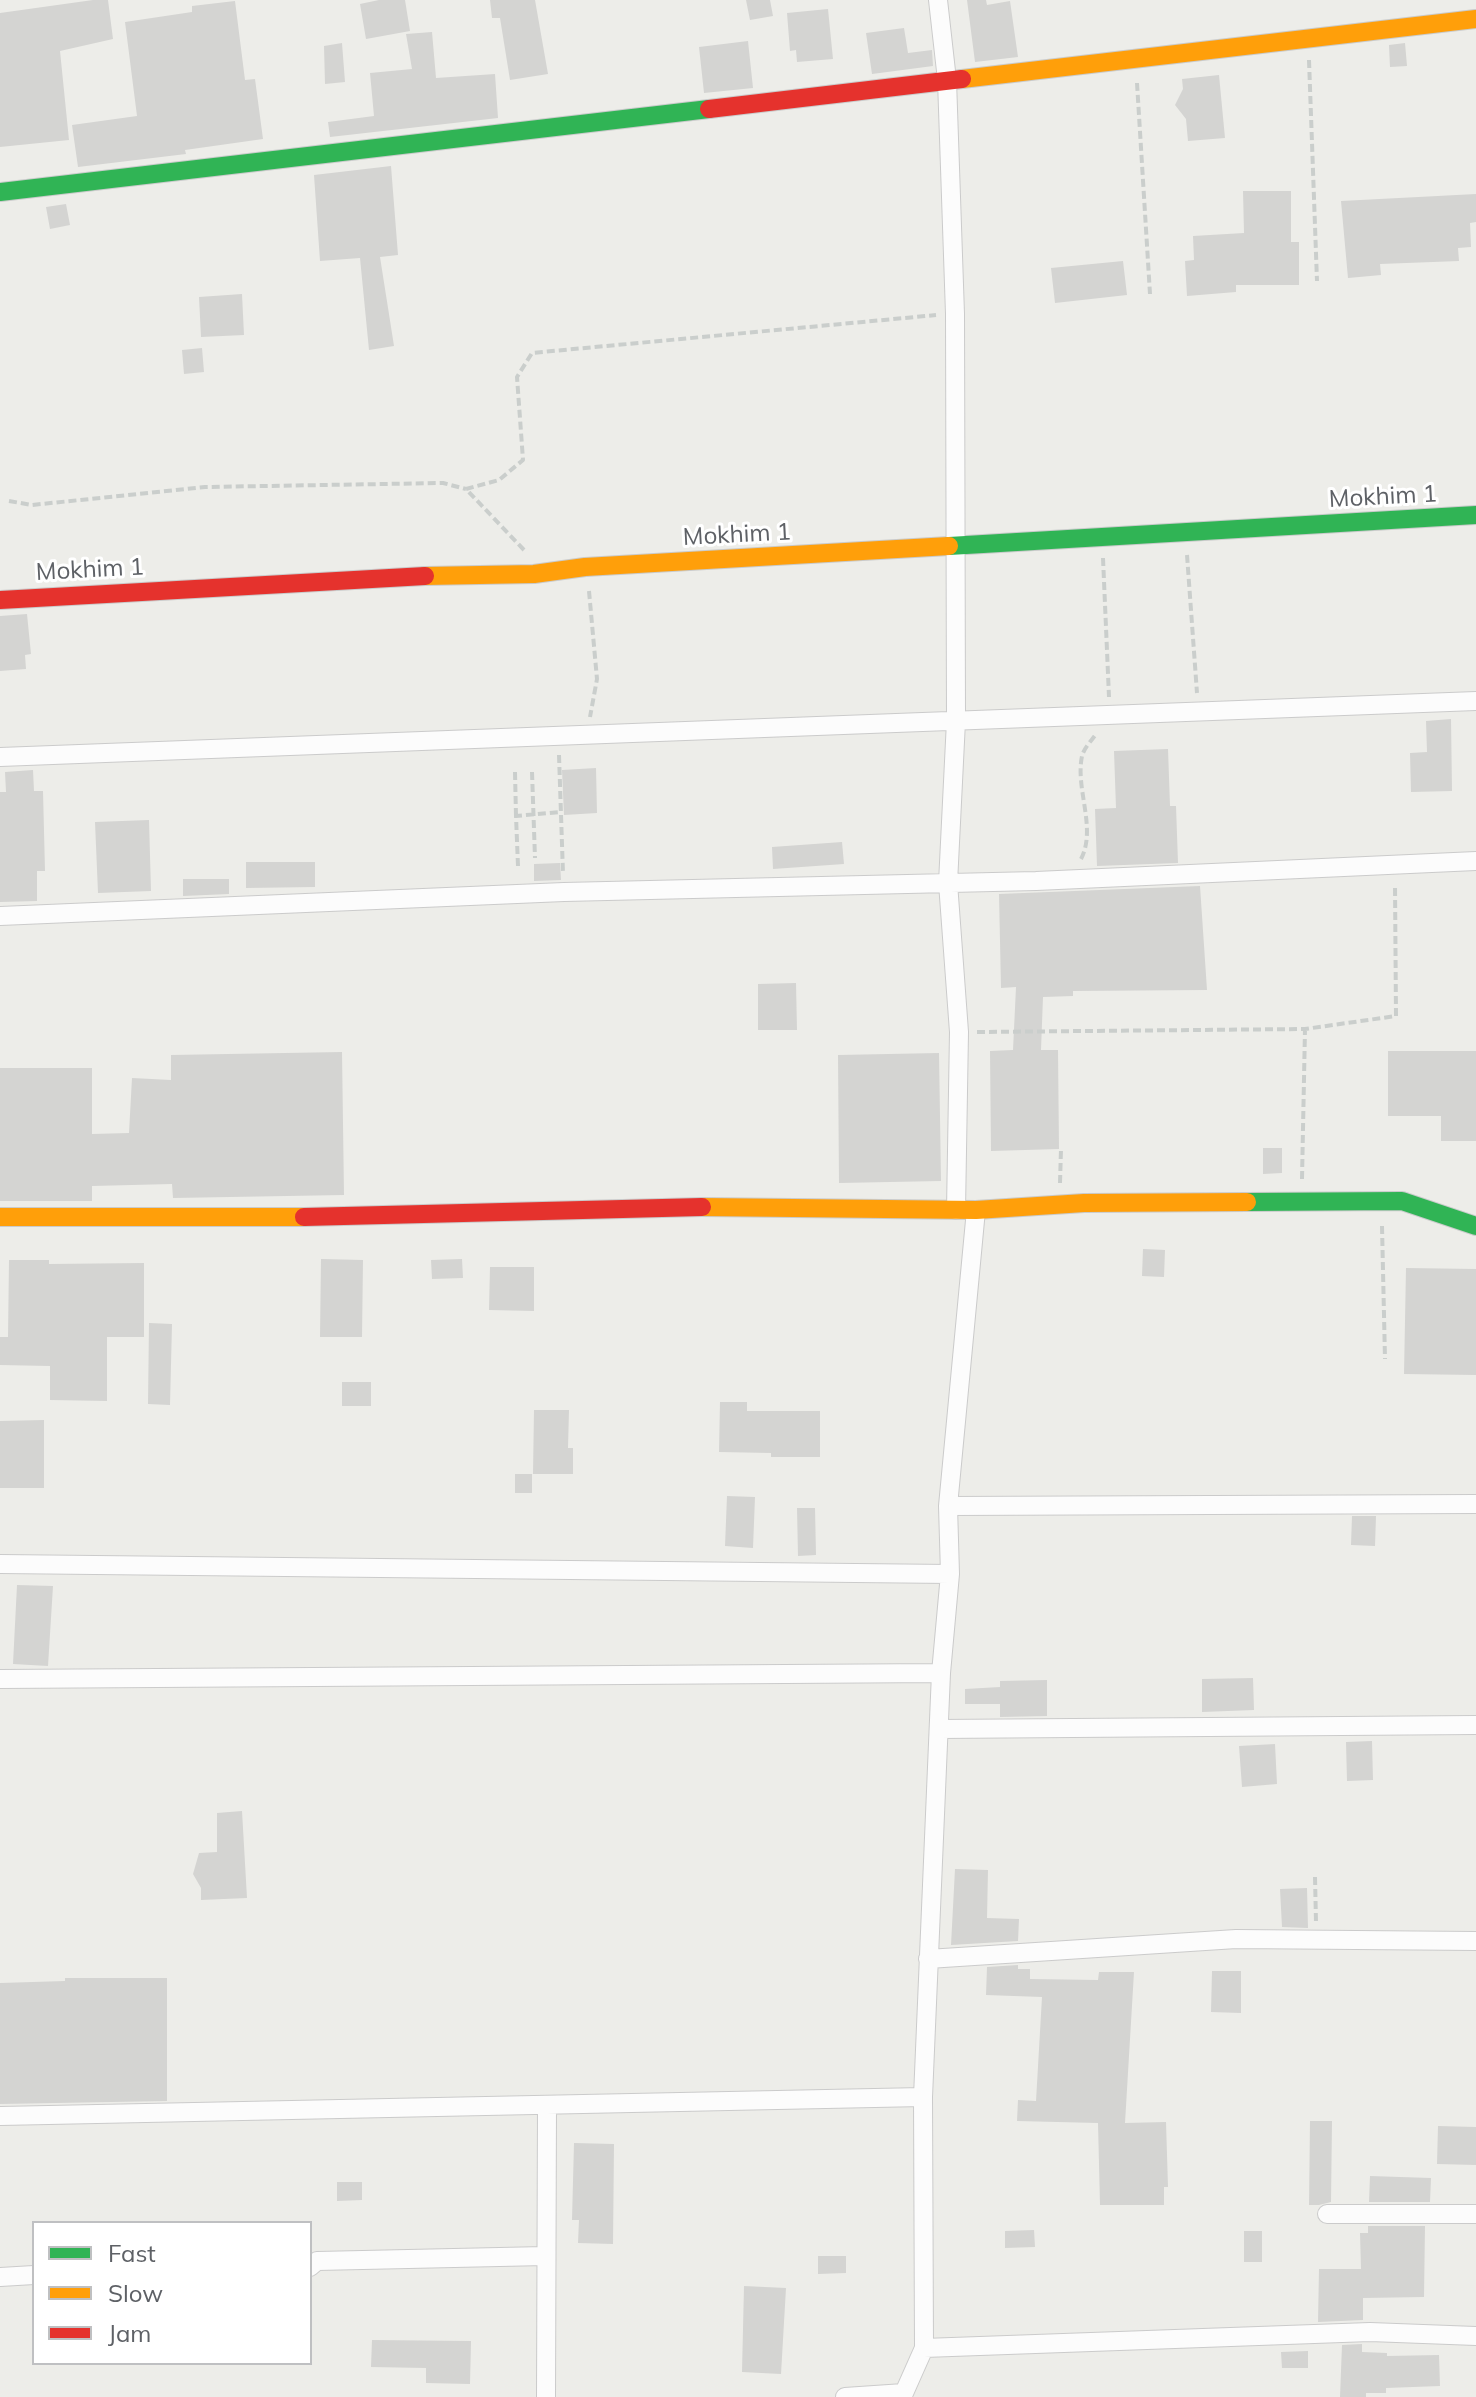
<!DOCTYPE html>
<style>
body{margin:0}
#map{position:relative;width:1476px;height:2397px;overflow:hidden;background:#edede9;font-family:Mulish,sans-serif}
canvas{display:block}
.legend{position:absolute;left:32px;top:2221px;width:280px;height:144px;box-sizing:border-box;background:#fff;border:2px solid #bfc0c2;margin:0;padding:10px 14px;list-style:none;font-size:24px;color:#5e6166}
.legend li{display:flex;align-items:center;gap:16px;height:40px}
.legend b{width:40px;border:2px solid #bfc0c2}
</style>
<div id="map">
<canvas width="1476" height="2397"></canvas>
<ul class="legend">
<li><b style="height:10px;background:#30b455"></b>Fast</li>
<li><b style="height:10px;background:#ff9f0a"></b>Slow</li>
<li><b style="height:10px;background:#e5322d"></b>Jam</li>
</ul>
</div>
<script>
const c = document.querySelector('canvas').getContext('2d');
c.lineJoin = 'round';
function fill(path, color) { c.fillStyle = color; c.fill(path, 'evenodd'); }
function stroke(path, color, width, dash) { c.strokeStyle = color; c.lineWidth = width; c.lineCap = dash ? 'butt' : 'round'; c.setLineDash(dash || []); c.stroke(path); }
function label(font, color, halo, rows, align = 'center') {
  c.font = font + ' Mulish,sans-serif'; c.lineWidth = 6; c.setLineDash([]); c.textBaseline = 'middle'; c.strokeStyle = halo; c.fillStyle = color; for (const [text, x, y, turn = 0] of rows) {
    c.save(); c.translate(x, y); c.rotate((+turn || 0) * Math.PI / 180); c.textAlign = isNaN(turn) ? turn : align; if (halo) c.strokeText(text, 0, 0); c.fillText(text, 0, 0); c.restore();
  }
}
const building = new Path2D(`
 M93 0H108L113 39 60 51 69 140 0 147V13Z
 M379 0H405L410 31 366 39 360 4Z
 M490 0H535L548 74 510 80 500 18H492Z
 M746 0H770L773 16 750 20Z
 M967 0H986L987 5 1010 1 1018 57 975 62Z
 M235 1 245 80 255 79 263 139 185 150 186 154 78 167 72 125 137 116 125 22 192 12V6Z
 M828 9 833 59 797 62 796 50 790 51 787 13Z
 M904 28 908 53 932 50 933 66 872 74 866 33Z
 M432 32 436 78 495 74 498 118 330 137 328 122 374 116 370 73 412 69 406 34Z
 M748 41 753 88 704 93 699 47Z
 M342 43 345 82 325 84 324 46Z
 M1405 43 1407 66 1390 67 1389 45Z
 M1219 75 1225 138 1188 141 1186 119 1175 105 1183 89 1182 79Z
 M391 166 398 255 380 257 394 346 369 350 360 258 320 261 314 175Z
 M1243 191H1291V242H1299V285H1236V292L1187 296 1185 261 1194 260 1193 236 1244 233Z
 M1476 194V222L1470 223 1471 247 1458 248 1459 261 1380 264 1381 275 1348 278 1341 201Z
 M66 204 70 225 50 229 46 207Z
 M1123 261 1127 295 1055 303 1051 268Z
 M242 294 244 335 201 337 199 297Z
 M202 348 204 372 184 374 182 350Z
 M27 614 31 654 25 655 26 669 0 671V616Z
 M1451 719 1452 791 1411 792 1410 753 1427 752 1426 721Z
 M1168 749 1170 806H1176L1178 863 1097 866 1095 809 1116 808 1114 751Z
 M596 768 597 813 564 815 562 770Z
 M33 770 34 791H43L45 871H37V901L0 902V792H6L5 772Z
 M149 820 151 891 98 893 95 822Z
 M842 842 844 864 773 869 772 847Z
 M246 862H315V887L246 888Z
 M560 863 561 880 534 881V864Z
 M183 879H229V894L183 896Z
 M1200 886 1207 990 1073 991V996L1043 997 1041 1050H1058L1059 1149 991 1151 990 1051 1013 1050 1016 987 1001 988 999 894Z
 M796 983 797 1030H758V984Z
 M1388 1051H1476V1141H1441V1116H1388Z
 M342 1052 344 1195 173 1198 172 1184 92 1186V1201H0V1068H92V1134L129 1133 132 1078 171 1080V1055Z
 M939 1053 941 1181 839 1183 838 1055Z
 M1263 1148H1282V1173L1263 1174Z
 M1143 1249 1165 1250 1164 1277 1142 1276Z
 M321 1259 363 1260 362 1337H320Z
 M462 1259 463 1278 432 1279 431 1260Z
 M9 1260H49V1264L144 1263V1337H107V1401L50 1400V1366L0 1365V1337H8Z
 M490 1267H534V1311L489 1310Z
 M1406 1268 1476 1269V1375L1404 1374Z
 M149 1323 172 1324 170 1405 148 1404Z
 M342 1382H371V1406H342Z
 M720 1402H747V1411H820V1457H771V1453L719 1452Z
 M534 1410H569L568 1448H573V1474H533Z
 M44 1420V1488H0V1421Z
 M515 1474H532V1493H515Z
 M727 1496 755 1497 753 1548 725 1546Z
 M797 1508H815L816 1555 798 1556Z
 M1352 1516H1376L1375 1546 1351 1545Z
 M17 1585 53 1586 48 1666 13 1664Z
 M1253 1678 1254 1710 1202 1712V1679Z
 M1047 1680V1716L1000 1717V1704H965V1689L1000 1687V1681Z
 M1372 1741 1373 1780 1347 1781 1346 1742Z
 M1275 1744 1277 1784 1242 1787 1239 1746Z
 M242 1811 247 1898 201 1900V1888L193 1874 199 1853 217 1852V1813Z
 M955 1869 988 1870 987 1918 1019 1919 1018 1941 951 1945Z
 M1307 1888 1308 1928 1282 1927 1280 1889Z
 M1018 1965V1969H1030V1979L1098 1980 1099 1972H1134L1125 2123 1166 2122 1168 2187H1164V2205H1100L1098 2123 1017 2121 1018 2100 1036 2101 1042 1997 986 1995 987 1967Z
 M1212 1971H1241V2013L1211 2012Z
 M65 1978H167V2101L0 2104V1983L65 1981Z
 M1310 2121H1332L1331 2202 1319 2205H1309Z
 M1438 2126 1476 2127V2165L1437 2164Z
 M574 2143 614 2144 613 2244 578 2243 579 2220H572Z
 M1370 2176 1431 2178 1430 2202H1369Z
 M337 2182H362V2200L337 2201Z
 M1368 2226H1425L1424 2297 1363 2298V2320L1318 2322 1319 2269H1361L1360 2233H1368Z
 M1034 2230 1035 2247 1005 2248V2231Z
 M1244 2231H1262V2262H1244Z
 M818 2256H846V2273L818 2274Z
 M744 2286 786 2288 781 2374 742 2372Z
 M372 2340 471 2341 470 2384 426 2383V2368L371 2367Z
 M1362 2344V2352L1387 2353V2356L1439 2355 1440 2386 1386 2388V2393H1366V2397H1340L1342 2345Z
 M1308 2351V2368H1282L1281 2352Z`);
const path = new Path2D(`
 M1309 60 1317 281
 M1137 83 1150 294
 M9 501 32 505 205 487 443 483 466 489
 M524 550 466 489 499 480 523 460 517 377 532 353 936 315
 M1187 555 1197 693
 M1103 558 1109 697
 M589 591 597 679 590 717
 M559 755 563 874
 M515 772 516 816
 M532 772 535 858
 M1081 859C1097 828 1075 789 1082 756 1084 748 1092 740 1096 734
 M518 866 516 816 560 812
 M977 1032 1305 1029 1396 1016 1395 885
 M1302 1179 1305 1029
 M1060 1183 1061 1149
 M1382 1226 1385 1359
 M1315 1877 1316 1922`);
const street = new Path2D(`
 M938 0 947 80 955 314 956 721 948 883 959 1032 956 1210
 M0 757 1476 701
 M0 916 564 892 1036 881 1476 861
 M948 1506 1476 1504
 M0 1564 950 1574
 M0 1679 941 1673
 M939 1729 1476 1725
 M928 1959 1236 1939 1476 1941
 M0 2116 923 2097
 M1327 2214H1476
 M310 2267 317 2261 545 2256
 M0 2277 34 2275
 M924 2348 923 2097 941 1673 950 1574 948 1506 976 1210
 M546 2397 547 2107
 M845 2397 904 2393 924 2348 1370 2332 1476 2336`);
const fast = new Path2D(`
 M0 192 709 109
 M949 546 1476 515
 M1247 1202 1402 1201 1476 1226`);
const slow = new Path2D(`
 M962 79 1476 19
 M425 576 534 574 585 567 949 546
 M702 1207 976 1210 1084 1203 1247 1202
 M0 1217H304`);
const jam = new Path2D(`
 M709 109 962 79
 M0 600 425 576
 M304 1217 702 1207`);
const streetNames = [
 ["Mokhim 1",1383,497,-3],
 ["Mokhim 1",737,535,-3],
 ["Mokhim 1",90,570,-3]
];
fill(building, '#d4d4d2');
stroke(street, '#cbcbcb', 20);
stroke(fast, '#cacbcb', 20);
stroke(slow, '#cacbcb', 20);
stroke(jam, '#cacbcb', 20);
stroke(path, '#cacecc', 4, [8, 4]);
stroke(street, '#fcfcfc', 18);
stroke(fast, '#30b455', 18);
stroke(slow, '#ff9f0a', 18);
stroke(jam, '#e5322d', 18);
label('24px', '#5e6166', '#fff', streetNames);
</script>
